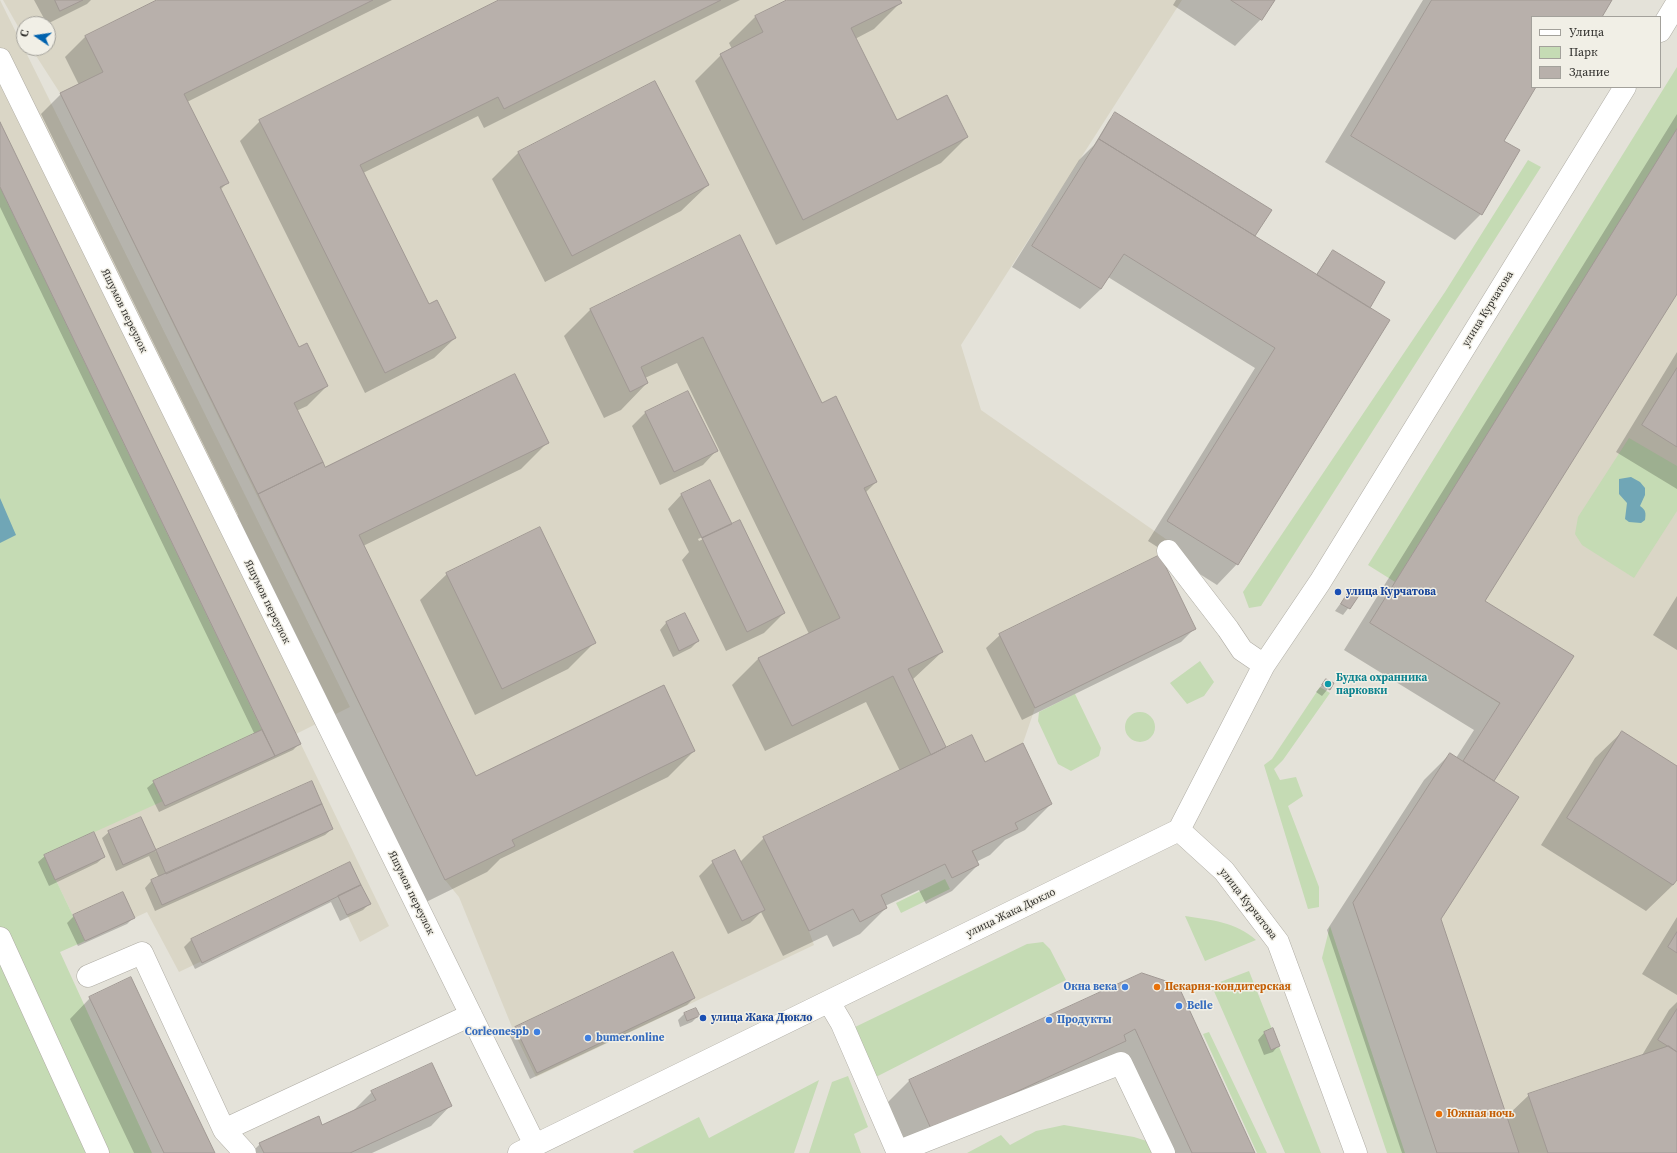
<!DOCTYPE html>
<meta charset="utf-8">
<style>
body{margin:0}
#map{position:relative;width:1677px;height:1153px;overflow:hidden;background:#e4e2d9;font-family:"Source Serif 4",serif}
canvas{display:block}
.legend{position:absolute;left:1531px;top:16px;width:130px;height:72px;box-sizing:border-box;background:#f1efe6;border:1px solid #a3a19b;margin:0;padding:5px 7px;list-style:none;font-size:12px;color:#2e2d2a}
.legend li{display:flex;align-items:center;gap:8px;height:20px}
.legend b{width:20px;border:1px solid #a3a19b}
.north{position:absolute;left:16px;top:16px;width:40px;height:40px;box-sizing:border-box;background:#f1efe6;border:1px solid #a3a19b;border-radius:50%;rotate:283deg;font-size:11px;font-weight:700;line-height:16px;text-align:center;color:#2e2d2a}
.north::after{content:'';display:block;margin:auto;width:14px;height:18px;background:#0062ae;clip-path:polygon(50% 0,100% 100%,50% 72%,0 100%)}
</style>
<div id="map">
<canvas width="1677" height="1153"></canvas>
<ul class="legend">
<li><b style="height:5px;background:#fff"></b>Улица</li>
<li><b style="height:11px;background:#c5dbb4"></b>Парк</li>
<li><b style="height:11px;background:#b8b0ab"></b>Здание</li>
</ul>
<div class="north">С</div>
</div>
<script>
const c = document.querySelector('canvas').getContext('2d');
c.lineJoin = 'round';
function fill(path, color) { c.fillStyle = color; c.fill(path, 'evenodd'); }
function stroke(path, color, width, dash) { c.strokeStyle = color; c.lineWidth = width; c.lineCap = dash ? 'butt' : 'round'; c.setLineDash(dash || []); c.stroke(path); }
function label(font, color, halo, rows, align = 'center') {
  c.font = font + ' "Source Serif 4",serif'; c.lineWidth = 3; c.setLineDash([]); c.textBaseline = 'middle'; c.strokeStyle = halo; c.fillStyle = color; for (const [text, x, y, turn = 0] of rows) {
    c.save(); c.translate(x, y); c.rotate((+turn || 0) * Math.PI / 180); c.textAlign = isNaN(turn) ? turn : align; if (halo) c.strokeText(text, 0, 0); c.fillText(text, 0, 0); c.restore();
  }
}
const built = new Path2D(`
 M0 0 350 707 296 734 389 926 360 942 338 896 179 972 147 912 85 941 44 855 94 832 153 781 262 730 0 187Z
 M3 0H1182L961 345 981 410 1176 546 1160 555 1196 629 1035 708 1023 743 1052 804 1015 822 1018 829 973 851 979 865 952 878 945 864 881 895 887 908 860 922 853 909 809 931 814 945 536 1077 514 1032 459 897 445 880 60 93 31 48H48V24H24V37Z
 M1677 129V1153H1437L1353 903 1450 753 1463 761 1500 704 1370 623Z`);
const green = new Path2D(`
 M1677 67V129L1395 582 1368 565Z
 M1528 160 1541 167 1261 606 1249 608 1243 592 1445 292Z
 M0 187 262 730 154 781 163 801 44 855 85 941 60 952 152 1153H0Z
 M1629 438 1677 466V511L1634 578 1582 545 1575 534 1578 517Z
 M1200 661 1214 682 1204 696 1187 704 1170 683Z
 M1320 687 1330 693 1283 760 1274 769 1280 780 1296 777 1303 796 1288 806 1319 887V907L1308 909 1264 765 1272 759Z
 M1075 694 1101 748 1099 756 1071 771 1058 764 1038 721 1039 712Z
 M1125 727a15 15 0 1 1 30 0a15 15 0 1 1-30 0Z
 M945 879 950 889 901 913 896 903Z
 M1185 916C1211 920 1236 922 1256 940L1205 961Z
 M1330 926 1405 1153H1387L1322 958Z
 M1043 942 1050 949 1066 980 874 1078 853 1028 1027 944Z
 M1249 971 1321 1153H1285L1213 989 1220 982Z
 M1209 1032 1267 1153H1257L1203 1034Z
 M848 1076 868 1127 854 1134 861 1153H809L832 1082Z
 M819 1080 794 1153H634L633 1151 699 1117 709 1138Z
 M1064 1125 1134 1137 1156 1144 1160 1153H967L1001 1135 1010 1145 1036 1131Z`);
const water = new Path2D(`
 M1631 477 1640 482 1645 488V495L1640 506C1646 510 1646 513 1645 520L1641 523 1629 522 1625 519 1627 503 1619 494V479Z
 M0 498 16 535 0 543Z`);
const shadow = new Path2D(`
 M34 0H91L87 4 47 24Z
 M159 0H392L187 102 227 183 220 190 299 349 327 386 307 406 296 411 324 469 547 443 521 469 363 546 475 778 694 751 668 777 500 859 487 872 418 906 232 522 238 515 41 114 61 94 79 85 65 57 85 37Z
 M502 0H740L484 128 478 116 363 173 429 306 455 338 434 358 365 393 240 141 260 121Z
 M789 0H899L900 3 874 29 855 39 896 121 967 137 941 163 776 245 695 81 721 55 732 49 729 43 755 17Z
 M1176 0H1274L1261 19 1235 46 1173 5Z
 M1423 0H1611L1600 17H1532V87H1535L1503 141 1481 214 1455 240 1325 162Z
 M655 82 708 185 681 211 545 282 492 179 518 153Z
 M1116 114 1254 236 1316 275 1327 258 1333 251 1368 308 1237 564 1217 585 1148 541 1255 368 1108 277 1101 289 1080 309 1012 267 1079 160 1094 145 1109 120Z
 M1677 114V292L1483 601 1573 656 1492 781 1440 919 1506 1117 1529 1095 1641 1057 1669 1010 1677 1002V1153H1402L1327 930 1424 780 1450 754 1456 758 1474 730 1344 650Z
 M0 124 300 743 293 750 159 812 147 788 154 782 255 735 0 207Z
 M740 237 822 404 876 482 865 493 942 652 912 680 945 749 985 763 1051 804 1025 830 1005 840 990 855 976 862 978 865 952 891 926 904 919 890 885 906 886 908 860 934 833 947 827 935 783 956 761 912 750 923 728 934 699 876 713 862H740L764 838 900 771 866 702 765 751 732 685 759 658 809 634 677 363 645 378 647 383 621 410 604 418 564 336 590 310Z
 M1677 352V489L1616 452Z
 M688 392 716 451 703 465 660 485 632 426 645 413Z
 M710 481 730 524 784 613 764 633 726 651 682 560 689 552 668 509 681 495ZM716 531V533L699 541 698 539Z
 M447 574 594 643 568 669 475 715 420 600Z
 M1351 589 1359 594 1343 615 1335 611Z
 M1677 596V650L1653 635Z
 M685 615 698 641 691 648 673 657 660 630 666 623Z
 M1195 628 1181 642 1022 720 986 648 1000 635Z
 M1326 680 1332 684 1322 696 1316 692Z
 M1622 732 1677 767V878L1673 885 1646 911 1541 845 1595 758Z
 M311 782 332 829 325 835 155 911 145 888 151 881 159 878 149 856 116 871 102 838 109 832 141 818 156 852Z
 M45 856 104 857 97 863 49 886 38 862Z
 M349 863 369 904 363 910 340 921 331 902 195 969 184 947 191 940Z
 M74 916 133 918 127 924 78 946 67 923Z
 M1677 917V995L1642 974Z
 M1142 974 1254 1153H1154L1109 1056 912 1153 883 1107 909 1081Z
 M90 998 214 1153H134L70 1019Z
 M694 998 687 1005 530 1079 509 1034 516 1028Z
 M696 1009 698 1016 692 1022 680 1027 678 1020 684 1014Z
 M1264 1033 1279 1045 1273 1052 1264 1055 1258 1040Z
 M372 1092 451 1105 431 1126 372 1153H251L260 1144 322 1126 351 1113Z`);
const building = new Path2D(`
 M55 0H83L60 11Z
 M157 0H373L184 94 229 183 220 187 299 347 307 343 328 386 294 403 323 462 258 494 60 93 103 72 85 36Z
 M499 0H721L504 109 498 97 360 165 429 304 437 300 456 338 385 373 259 120Z
 M787 0H900L902 3 851 28 897 120 947 95 968 137 803 220 720 54 763 32 755 16Z
 M1231 0H1275L1262 20Z
 M1432 0H1612L1602 17H1532V87H1536L1504 141 1520 150 1482 215 1351 136Z
 M655 81 709 185 572 256 518 152Z
 M1115 112 1272 210 1255 236 1099 139Z
 M0 122 301 744 275 756 0 187Z
 M1677 129V294L1485 601 1574 656 1494 781 1463 761 1500 703 1370 623Z
 M1099 139 1390 320 1238 565 1167 521 1275 348 1124 254 1101 289 1032 246Z
 M740 235 822 403 836 396 877 482 864 488 943 652 908 669 946 747 931 755 893 676 792 726 758 658 840 618 703 337 641 367 648 383 630 392 590 309Z
 M1333 250 1385 282 1370 308 1317 275Z
 M1677 368V447L1642 425Z
 M515 374 549 443 359 535 476 776 664 685 695 751 512 840 515 846 445 880 258 494 323 462 325 467Z
 M688 391 718 451 674 472 645 412Z
 M710 480 732 524 702 538 681 494Z
 M740 520 785 613 747 632 702 538Z
 M540 527 596 643 502 689 446 573Z
 M1160 555 1196 629 1035 708 999 634Z
 M1351 588 1360 594 1350 609 1341 604Z
 M685 613 699 641 679 651 666 622Z
 M1326 679 1334 683 1330 690 1322 685Z
 M262 730 275 756 165 806 153 781Z
 M1622 731 1677 766V880L1673 885 1567 818Z
 M972 735 985 762 1023 743 1052 804 1015 823 1018 829 972 851 979 865 952 878 945 864 881 895 887 908 860 922 853 909 809 931 763 837Z
 M1450 753 1519 797 1441 919 1519 1153H1437L1353 903Z
 M312 781 322 804 166 874 156 850Z
 M322 804 333 829 162 905 151 880Z
 M141 817 156 850 123 865 108 831Z
 M94 832 105 857 55 880 44 855Z
 M735 850 765 910 742 921 712 861Z
 M350 862 361 885 202 963 191 939Z
 M361 885 371 904 347 915 338 896Z
 M123 892 135 918 85 941 73 915Z
 M1677 932V953L1668 947Z
 M673 952 695 998 537 1073 515 1027Z
 M1142 973 1178 985 1255 1153H1192L1135 1029 1124 1035 1126 1041 932 1131 909 1080Z
 M131 977 154 1026 215 1153H164L89 997Z
 M696 1008 700 1016 687 1021 684 1013Z
 M1677 1009V1052L1658 1040Z
 M1273 1028 1280 1046 1271 1050 1264 1032Z
 M1669 1046 1677 1052V1153H1548L1528 1094Z
 M432 1063 452 1106 350 1153H264L259 1143 319 1116 322 1125 376 1100 371 1091Z`);
const minor = new Path2D(`
 M1660 31 1677 3
 M0 59 535 1145
 M1168 551 1228 629 1242 650 1264 665
 M1179 830 1264 665 1320 582 1625 87
 M1179 830 1224 871 1278 942 1356 1153
 M0 938 98 1153
 M88 976 142 953 224 1130 471 1015
 M829 1002 842 1024 898 1153
 M224 1130 245 1153
 M897 1152 1121 1063 1164 1153
 M519 1153 1179 830`);
const markers = [
 [1338,592,4,"#1a4fb4"],
 [1328,684,4,"#0f9aa8"],
 [1125,987,4,"#3f7fe0"],
 [1157,987,4,"#e8710a"],
 [1179,1006,4,"#3f7fe0"],
 [703,1018,4,"#1a4fb4"],
 [1049,1020,4,"#3f7fe0"],
 [537,1032,4,"#3f7fe0"],
 [588,1038,4,"#3f7fe0"],
 [1439,1114,4,"#e8710a"]
];
const streetNames = [
 ["улица Курчатова",1488,309,-58],
 ["Яшумов переулок",124,311,64],
 ["Яшумов переулок",267,602,64],
 ["Яшумов переулок",411,893,64],
 ["улица Курчатова",1248,904,52],
 ["улица Жака Дюкло",1011,913,-26]
];
const transitNames = [
 ["улица Курчатова",1346,592],
 ["улица Жака Дюкло",711,1018]
];
const cultureNames = [
 ["Будка охранника",1336,678],
 ["парковки",1336,691]
];
const shopNames = [
 ["Окна века",1117,987,"right"],
 ["Belle",1187,1006],
 ["Продукты",1057,1020],
 ["Corleonespb",529,1032,"right"],
 ["bumer.online",596,1038]
];
const foodNames = [
 ["Пекарня-кондитерская",1165,987],
 ["Южная ночь",1447,1114]
];
fill(built, '#dad6c6');
fill(green, '#c5dbb4');
fill(water, '#70a6b6');
fill(shadow, '#0003');
fill(building, '#b8b0ab');
stroke(building, '#a19994', 1);
stroke(minor, '#afaca4', 23);
stroke(minor, '#fff', 22);
for (const [x, y, r, color] of markers) { const dot = new Path2D(); dot.arc(x, y, r, 0, 2 * Math.PI); c.fillStyle = color; c.fill(dot); stroke(dot, '#f1efe6', 1.5); }
label('11px', '#2e2d2a', '#f1efe6', streetNames);
label('bold 11px', '#164399', '#f1efe6', transitNames, 'left');
label('bold 11px', '#0d838f', '#f1efe6', cultureNames, 'left');
label('bold 11px', '#366cbe', '#f1efe6', shopNames, 'left');
label('bold 11px', '#c56008', '#f1efe6', foodNames, 'left');
</script>
